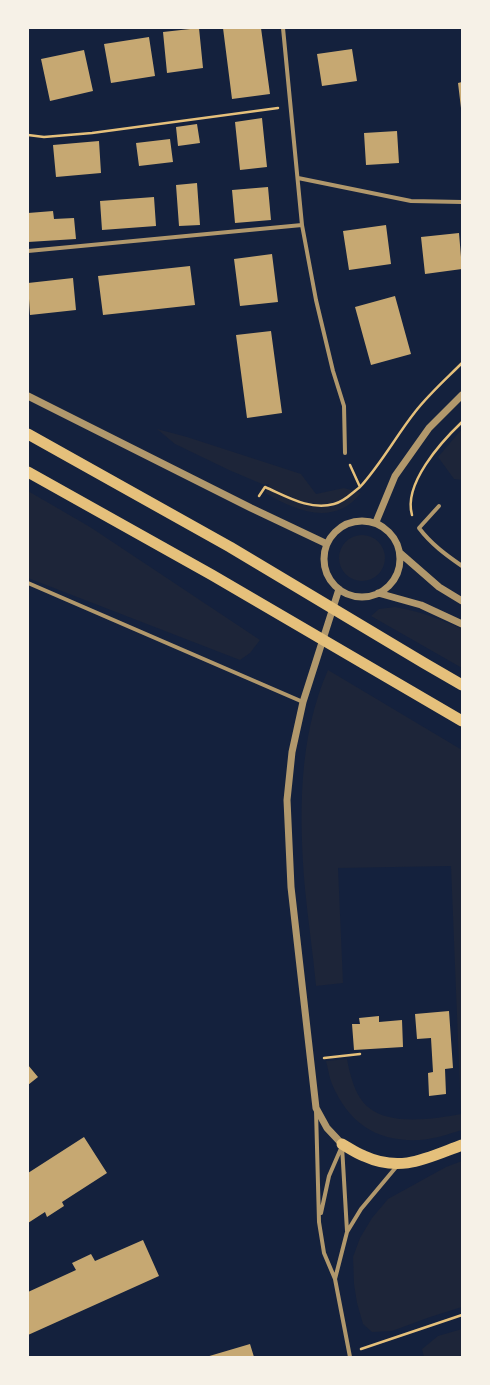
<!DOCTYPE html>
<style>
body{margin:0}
#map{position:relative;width:490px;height:1385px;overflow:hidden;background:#14213d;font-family:Rubik,sans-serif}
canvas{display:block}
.frame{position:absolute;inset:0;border:29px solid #f6f1e7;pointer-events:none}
</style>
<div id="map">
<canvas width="490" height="1385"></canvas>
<div class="frame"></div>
</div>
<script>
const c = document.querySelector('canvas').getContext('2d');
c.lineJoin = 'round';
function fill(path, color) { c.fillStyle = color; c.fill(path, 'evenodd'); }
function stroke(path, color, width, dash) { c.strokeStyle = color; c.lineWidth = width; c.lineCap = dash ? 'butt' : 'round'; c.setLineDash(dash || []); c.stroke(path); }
const green = new Path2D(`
 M157 429 187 437 301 474 316 494 344 488 361 493C334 527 296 511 265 493L269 484H262L229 470 175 444Z
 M462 429V480L454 479 438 457Z
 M28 491 90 527 260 640 250 653 240 660 28 578Z
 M339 558a23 23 0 1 1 46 0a23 23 0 1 1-46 0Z
 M395 607C419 611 440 619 462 629V668L371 616 379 609Z
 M328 670 462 750V1130C449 1134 434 1139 420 1140 377 1142 349 1124 332 1084 329 1077 328 1068 326 1061L347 1059C350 1075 355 1096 368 1107 390 1126 434 1119 461 1114L451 866 338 868 343 983 316 986C313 953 308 921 305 889 299 816 298 738 328 670Z
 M462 1161V1307L430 1317 392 1331 372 1332 363 1324 357 1303 354 1284 353 1257 360 1238 372 1218 388 1199 446 1167Z
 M462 1329V1355L456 1357H424L422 1349 438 1336Z`);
const building = new Path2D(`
 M199 28 203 68 167 73 163 32Z
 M223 28H261L270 94 232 99Z
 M149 37 155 76 111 83 104 44Z
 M352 49 357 81 322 86 317 54Z
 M84 50 93 91 50 101 41 59Z
 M462 82V107L461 108 458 83Z
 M262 118 267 167 240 170 235 122Z
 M197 124 200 143 178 146 176 127Z
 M397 131 399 163 366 165 364 133Z
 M170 139 173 162 139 166 136 143Z
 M99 141 101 173 56 177 53 145Z
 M197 183 200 225 179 226 176 185Z
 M268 187 271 220 235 223 232 190Z
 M154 197 156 226 102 230 100 201Z
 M53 211 54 219 74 218 76 239 28 242V213Z
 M386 225 391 264 349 270 343 231Z
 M459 233 462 269 425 274 421 237Z
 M272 254 278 302 240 306 234 259Z
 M190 266 195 305 103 315 98 276Z
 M73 278 76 310 30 315 28 283Z
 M395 296 411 354 371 365 355 307Z
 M271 331 282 413 247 418 236 335Z
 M449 1011 453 1068 445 1069 446 1094 429 1096 428 1073 433 1072 431 1038 417 1039 415 1014Z
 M379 1016V1022L402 1020 403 1047 354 1050 352 1024H360L359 1018Z
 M28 1065 38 1077 28 1085Z
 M84 1137 107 1173 62 1202 64 1206 47 1217 45 1212 28 1223V1173Z
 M143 1240 159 1276 28 1335V1292L76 1270 72 1263 91 1254 95 1261Z
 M250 1344 254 1357H206Z`);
const path = new Path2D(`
 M28 135 44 137 92 133 278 108
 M360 487C381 464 396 436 415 412 429 394 446 379 462 363
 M259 496 265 487C286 496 310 511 334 504 344 502 352 493 360 487L350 465
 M412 515C403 484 441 442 462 422
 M324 1058 360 1054
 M361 1349 462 1315`);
const minor = new Path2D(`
 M283 28 302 225 316 300 333 371 344 406 345 453
 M298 178 411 201 462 202
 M28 251 302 225
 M439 506 419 528C431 544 446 555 462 566
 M28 583 303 702
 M316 1110 319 1222 324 1253 335 1279 350 1357
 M342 1146 347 1231
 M321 1213 329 1176 342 1146
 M335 1279 347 1232 361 1209 397 1166`);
const tertiary = new Path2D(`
 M28 396 251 508 327 544
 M324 559a38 38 0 1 1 76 0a38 38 0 1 1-76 0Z
 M376 522 395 476 429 428 462 395
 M400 553 439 587 462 601
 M339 589 303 702 292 752 287 800 291 887 316 1108 327 1128 342 1144
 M378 593 421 605 462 624`);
const trunk = new Path2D(`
 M28 434 230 547 424 663 462 685
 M28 472 212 575 462 721
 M342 1144C349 1148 356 1153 364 1156 401 1173 427 1158 462 1145`);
fill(green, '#1d2539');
fill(building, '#c6a872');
stroke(path, '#e5c07b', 2.5);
stroke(minor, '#b1986c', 4);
stroke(tertiary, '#b1986c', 7);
stroke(trunk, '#e5c07b', 11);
</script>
